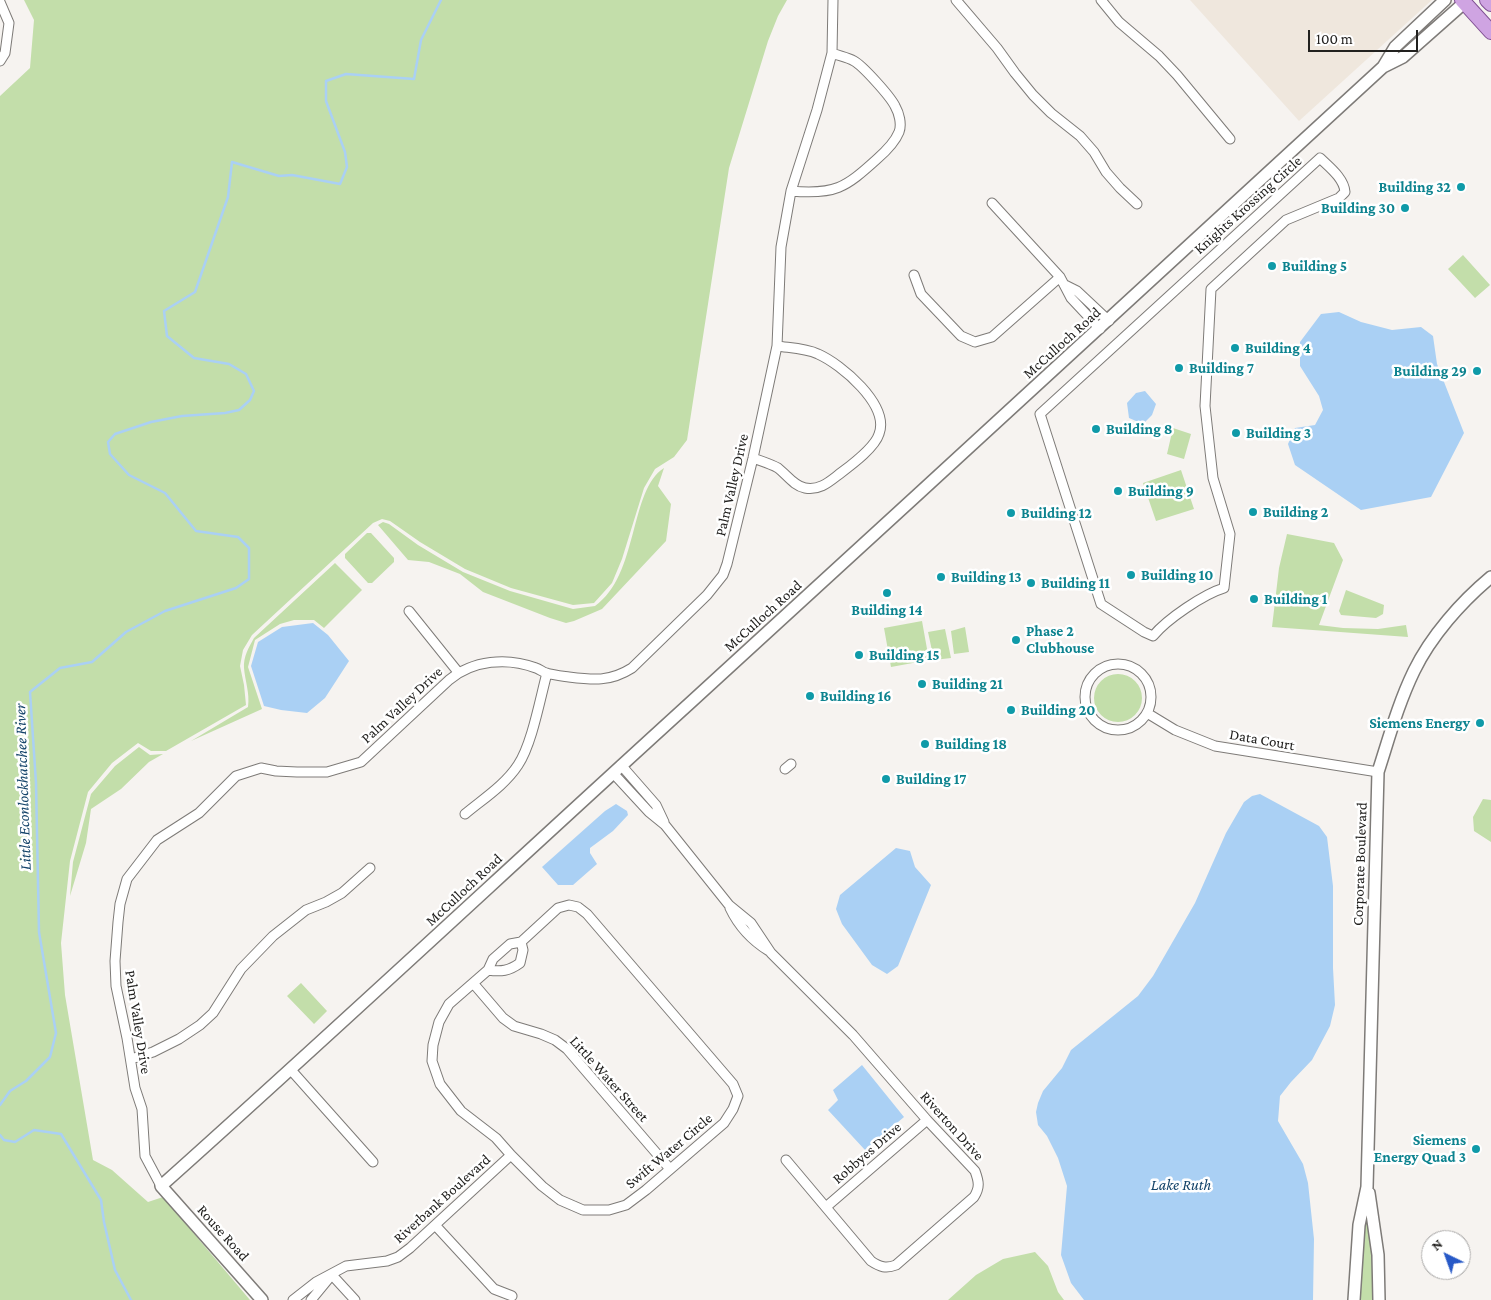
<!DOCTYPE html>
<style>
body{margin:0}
#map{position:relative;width:1491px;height:1300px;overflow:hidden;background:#f6f3f0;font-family:"Crimson Pro",serif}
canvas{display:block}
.north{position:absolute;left:1421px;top:1230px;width:50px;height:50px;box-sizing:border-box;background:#fff;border:1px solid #a7a6a5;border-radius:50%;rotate:318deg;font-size:14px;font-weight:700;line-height:20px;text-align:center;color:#22211f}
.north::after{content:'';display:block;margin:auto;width:18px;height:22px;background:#2759c7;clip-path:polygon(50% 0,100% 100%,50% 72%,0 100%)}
.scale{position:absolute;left:1308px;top:30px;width:110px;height:22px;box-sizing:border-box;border:2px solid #22211f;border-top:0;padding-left:6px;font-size:15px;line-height:18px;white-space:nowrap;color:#22211f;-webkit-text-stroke:4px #fff;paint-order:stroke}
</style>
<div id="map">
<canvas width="1491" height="1300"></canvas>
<div class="north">N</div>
<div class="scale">100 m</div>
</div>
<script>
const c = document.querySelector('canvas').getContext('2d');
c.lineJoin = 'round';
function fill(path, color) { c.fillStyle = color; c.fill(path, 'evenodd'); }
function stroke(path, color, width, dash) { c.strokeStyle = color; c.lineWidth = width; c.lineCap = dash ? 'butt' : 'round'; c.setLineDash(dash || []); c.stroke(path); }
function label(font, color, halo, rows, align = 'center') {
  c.font = font + ' "Crimson Pro",serif'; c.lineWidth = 5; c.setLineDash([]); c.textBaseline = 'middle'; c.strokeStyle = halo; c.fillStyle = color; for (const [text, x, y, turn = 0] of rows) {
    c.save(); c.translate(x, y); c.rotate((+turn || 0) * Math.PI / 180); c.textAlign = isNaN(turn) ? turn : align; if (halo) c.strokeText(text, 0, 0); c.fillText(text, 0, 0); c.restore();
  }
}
const built = new Path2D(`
 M1190 0H1432L1299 121Z`);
const green = new Path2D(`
 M24 0H787L778 16 768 41 729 168 687 440 674 457 655 469 644 488 622 559 612 583 594 603 573 605 511 588 465 569 420 542 390 521 382 519 373 523 252 635 243 650 240 666 244 685 246 705 166 751H151L138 743 112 763 88 792 70 861 61 943 65 995 93 1160 112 1170 148 1202 163 1197 250 1300H0V96L30 68 34 20Z
 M1463 255 1490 285 1475 298 1448 269Z
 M1173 428 1191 434 1184 459 1167 454Z
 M664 468 658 486 671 504 666 541 602 609 574 621 566 623 550 618 483 592 460 574 429 562 408 560 378 525 383 522 389 524 418 545 463 572 510 591 573 609 595 606C639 575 629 490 664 468Z
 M1181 470 1194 509 1156 521 1143 483Z
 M367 533H371L394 558V562L372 583H368L345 558V554Z
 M1287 534 1334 543 1343 560 1319 625 1343 628 1378 629 1406 625 1408 637 1272 627 1279 568Z
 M335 563 362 590 324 628 314 620H294L280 624 255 640 248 667 262 709 191 741 248 707C250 693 245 681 244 668 243 657 249 647 254 638Z
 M1346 590 1384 605 1383 614 1376 618 1341 615 1339 611Z
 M922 621 929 660 891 667 884 628Z
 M965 627 969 652 954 654 951 631Z
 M945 629 951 658 934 660 928 632Z
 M1094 698a24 24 0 1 1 48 0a24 24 0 1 1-48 0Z
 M139 747 150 755 163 754 149 762 121 789 91 809 86 843 70 896 73 862 91 794 115 766Z
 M1483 799 1491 800V842L1474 831 1473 817Z
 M301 983 327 1011 314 1024 287 996Z
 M1365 1218H1368L1373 1252 1372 1300H1357Z
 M1035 1252 1048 1266 1058 1292 1064 1300H948L976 1275 1003 1259Z`);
const water = new Path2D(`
 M1339 312 1361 322 1392 330 1421 327 1433 336 1437 364 1464 433 1431 497 1361 510 1295 465 1288 444 1295 428 1315 425 1323 410 1319 396 1300 366V342L1321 314Z
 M1145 391 1156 404 1152 415 1143 424 1129 418 1127 403 1136 393Z
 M313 623 328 635 349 661 325 698 307 713 281 710 264 706 251 666 258 642 282 627Z
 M1260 794 1319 826 1327 837 1333 886V968L1335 1005 1330 1026 1312 1060 1291 1082 1280 1096 1278 1121 1303 1164 1308 1183 1314 1239 1313 1300H1084L1071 1283 1061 1255 1067 1186 1058 1158 1047 1136 1038 1125 1036 1112 1038 1103 1043 1091 1062 1068 1071 1050 1138 996 1153 976 1195 903 1226 833 1244 802 1252 796Z
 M616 804 627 811 628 815 613 831 590 848V853L597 864 573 885H558L542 867 605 811Z
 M896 848 910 851 915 867 931 885 898 966 887 974 872 965 842 924 836 909 840 895Z
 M862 1065 904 1117 865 1150 828 1110 838 1100 833 1090Z`);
const stream = new Path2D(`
 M0 1105 10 1091 26 1081 50 1057 56 1033 39 932 36 783 30 692 60 668 92 662 126 632 165 611 236 588 249 579V548L238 537 196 531 165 493 129 475 110 454 108 442 115 434 151 422 182 416 225 413 239 410 250 400 254 391 246 374 229 364 194 358 167 336 164 311 195 292 228 197 232 162 279 176 292 175 340 184 347 167 345 152 326 101V81L346 74 414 79 421 40 441 0
 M0 1135 4 1140 15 1142 34 1130 61 1134 101 1200 104 1222 115 1270 131 1300`);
const minor = new Path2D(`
 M956 0 997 48 1015 73 1033 95 1051 113 1080 136 1094 152 1106 172 1120 188 1137 204
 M1101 0 1119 22 1159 56 1177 75 1230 139
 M0 2 9 23 5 53 0 61
 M1320 158C1329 167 1344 178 1345 192L1339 198 1286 220 1211 289 1205 406 1213 478 1230 534 1224 588C1204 594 1167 619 1153 636L1144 632 1101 604 1040 414Z
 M791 191C835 195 845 188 877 159 885 152 895 142 899 132 902 124 899 113 895 106 890 96 863 66 854 61 847 57 839 56 832 53
 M992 203 1060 277 1071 298 1100 329
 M914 275 921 294 961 336 975 342 992 337 1060 277
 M1065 285 1077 291 1109 321
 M753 458C761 461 771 464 778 468 787 475 794 486 805 488 821 491 831 480 842 472 854 463 875 447 879 434 890 405 841 364 818 354 805 348 790 348 777 346
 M409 611 458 672
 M1085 697a33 33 0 1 1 66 0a33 33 0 1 1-66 0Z
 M1147 713 1175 730 1215 746 1378 772
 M621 765 656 805 664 822
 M785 769 791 764
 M613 773 649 812 665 825 729 905 751 923 771 953 853 1035 927 1120 975 1171C979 1182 980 1187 974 1197L896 1265C886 1269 880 1267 871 1261L786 1160
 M465 814C483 799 505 785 518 765 532 744 540 699 547 673
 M569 905 578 907 587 914 733 1084 738 1096 733 1109 724 1123 646 1190 626 1205 609 1210H583L560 1200 542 1186 511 1155 496 1138 461 1111 440 1084 432 1061 433 1045 439 1022 449 1004 488 970 493 959 510 944 521 942 558 908Z
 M730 908C739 927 751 940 769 951
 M488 970C501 972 509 971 520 963L523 950 521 942
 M473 983 503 1018 514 1026 541 1034 555 1040 567 1049 670 1169
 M131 1059 153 1052 179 1039 200 1025 213 1013 241 969 273 936 306 910 326 902 342 893 370 868
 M291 1070 373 1162
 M161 1186 145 1156 142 1109 135 1088 127 1038 116 986 115 961 118 922 120 904 127 879 157 840 199 813 236 776 261 768 276 771 297 772H327L361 762 449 680C473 660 507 657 536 668 539 669 543 672 546 673 553 675 562 676 569 677 593 680 610 682 632 668L707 595 723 575 727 564 753 458 777 346 781 247 791 191 817 110 832 53 833 0
 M826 1207 927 1120
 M435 1225 494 1289 512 1296
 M332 1275 355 1300
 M293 1300 316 1282 346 1266 387 1261 398 1257 410 1248 511 1155
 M311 1300 330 1277`);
const tertiary = new Path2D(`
 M1383 67 1395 47 1445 0
 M1369 1193 1378 1255 1379 1300
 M262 1300 161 1186C339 1027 513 864 690 703 921 491 1153 280 1383 67L1403 57 1464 3
 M1354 1300 1359 1225 1367 1187 1378 772C1389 738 1398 704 1414 671 1431 636 1461 602 1491 577`);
const primary = new Path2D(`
 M1462 0 1491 32
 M1487 0 1491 4`);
const markers = [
 [1461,187,5,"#0f9aa8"],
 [1405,208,5,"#0f9aa8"],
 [1272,266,5,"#0f9aa8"],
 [1235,348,5,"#0f9aa8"],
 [1179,368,5,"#0f9aa8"],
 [1477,371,5,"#0f9aa8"],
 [1096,429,5,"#0f9aa8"],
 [1236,433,5,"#0f9aa8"],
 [1118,491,5,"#0f9aa8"],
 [1253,512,5,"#0f9aa8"],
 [1011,513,5,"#0f9aa8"],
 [1131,575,5,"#0f9aa8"],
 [941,577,5,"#0f9aa8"],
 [1031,583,5,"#0f9aa8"],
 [887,593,5,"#0f9aa8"],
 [1254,599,5,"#0f9aa8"],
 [1016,640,5,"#0f9aa8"],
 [859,655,5,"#0f9aa8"],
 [922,684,5,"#0f9aa8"],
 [810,696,5,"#0f9aa8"],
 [1011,710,5,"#0f9aa8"],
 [1480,723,5,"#0f9aa8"],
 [925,744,5,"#0f9aa8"],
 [886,779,5,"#0f9aa8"],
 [1476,1149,5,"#0f9aa8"]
];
const cultureNames = [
 ["Building 32",1451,187,"right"],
 ["Building 30",1395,208,"right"],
 ["Building 5",1282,266],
 ["Building 4",1245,348],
 ["Building 7",1189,368],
 ["Building 29",1467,371,"right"],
 ["Building 8",1106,429],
 ["Building 3",1246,433],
 ["Building 9",1128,491],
 ["Building 2",1263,512],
 ["Building 12",1021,513],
 ["Building 10",1141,575],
 ["Building 13",951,577],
 ["Building 11",1041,583],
 ["Building 1",1264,599],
 ["Building 14",887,610,"center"],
 ["Phase 2",1026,631],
 ["Clubhouse",1026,648],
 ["Building 15",869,655],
 ["Building 21",932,684],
 ["Building 16",820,696],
 ["Building 20",1021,710],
 ["Siemens Energy",1470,723,"right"],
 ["Building 18",935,744],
 ["Building 17",896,779],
 ["Siemens",1466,1140,"right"],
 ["Energy Quad 3",1466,1157,"right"]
];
const streetNames = [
 ["Knights Krossing Circle",1248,205,-42],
 ["McCulloch Road",1062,343,-42],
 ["Palm Valley Drive",732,485,-77],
 ["McCulloch Road",763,616,-42],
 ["Palm Valley Drive",402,705,-43],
 ["Data Court",1262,740,10],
 ["Corporate Boulevard",1360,864,-88],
 ["McCulloch Road",464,890,-43],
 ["Palm Valley Drive",138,1022,81],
 ["Little Water Street",609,1079,48],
 ["Riverton Drive",952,1126,48],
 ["Swift Water Circle",669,1151,-40],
 ["Robbyes Drive",867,1153,-41],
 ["Riverbank Boulevard",442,1199,-42],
 ["Rouse Road",223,1233,48]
];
const waterNames = [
 ["Little Econlockhatchee River",23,787,-92],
 ["Lake Ruth",1181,1185]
];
fill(built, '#efe7dd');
fill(green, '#c3deaa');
fill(water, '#aad0f4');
stroke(stream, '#aad0f4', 2.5);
stroke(minor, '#7e7b78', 11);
stroke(tertiary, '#7e7b78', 14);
stroke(primary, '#7e4e91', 16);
stroke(minor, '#fff', 9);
stroke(tertiary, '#fff', 11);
stroke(primary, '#cfa4e2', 14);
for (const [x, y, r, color] of markers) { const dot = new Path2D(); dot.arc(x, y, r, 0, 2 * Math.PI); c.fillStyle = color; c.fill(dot); stroke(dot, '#fff', 2); }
label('bold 15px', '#0d838f', '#fff', cultureNames, 'left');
label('15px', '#22211f', '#fff', streetNames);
label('italic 16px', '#15446a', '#fff', waterNames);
</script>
